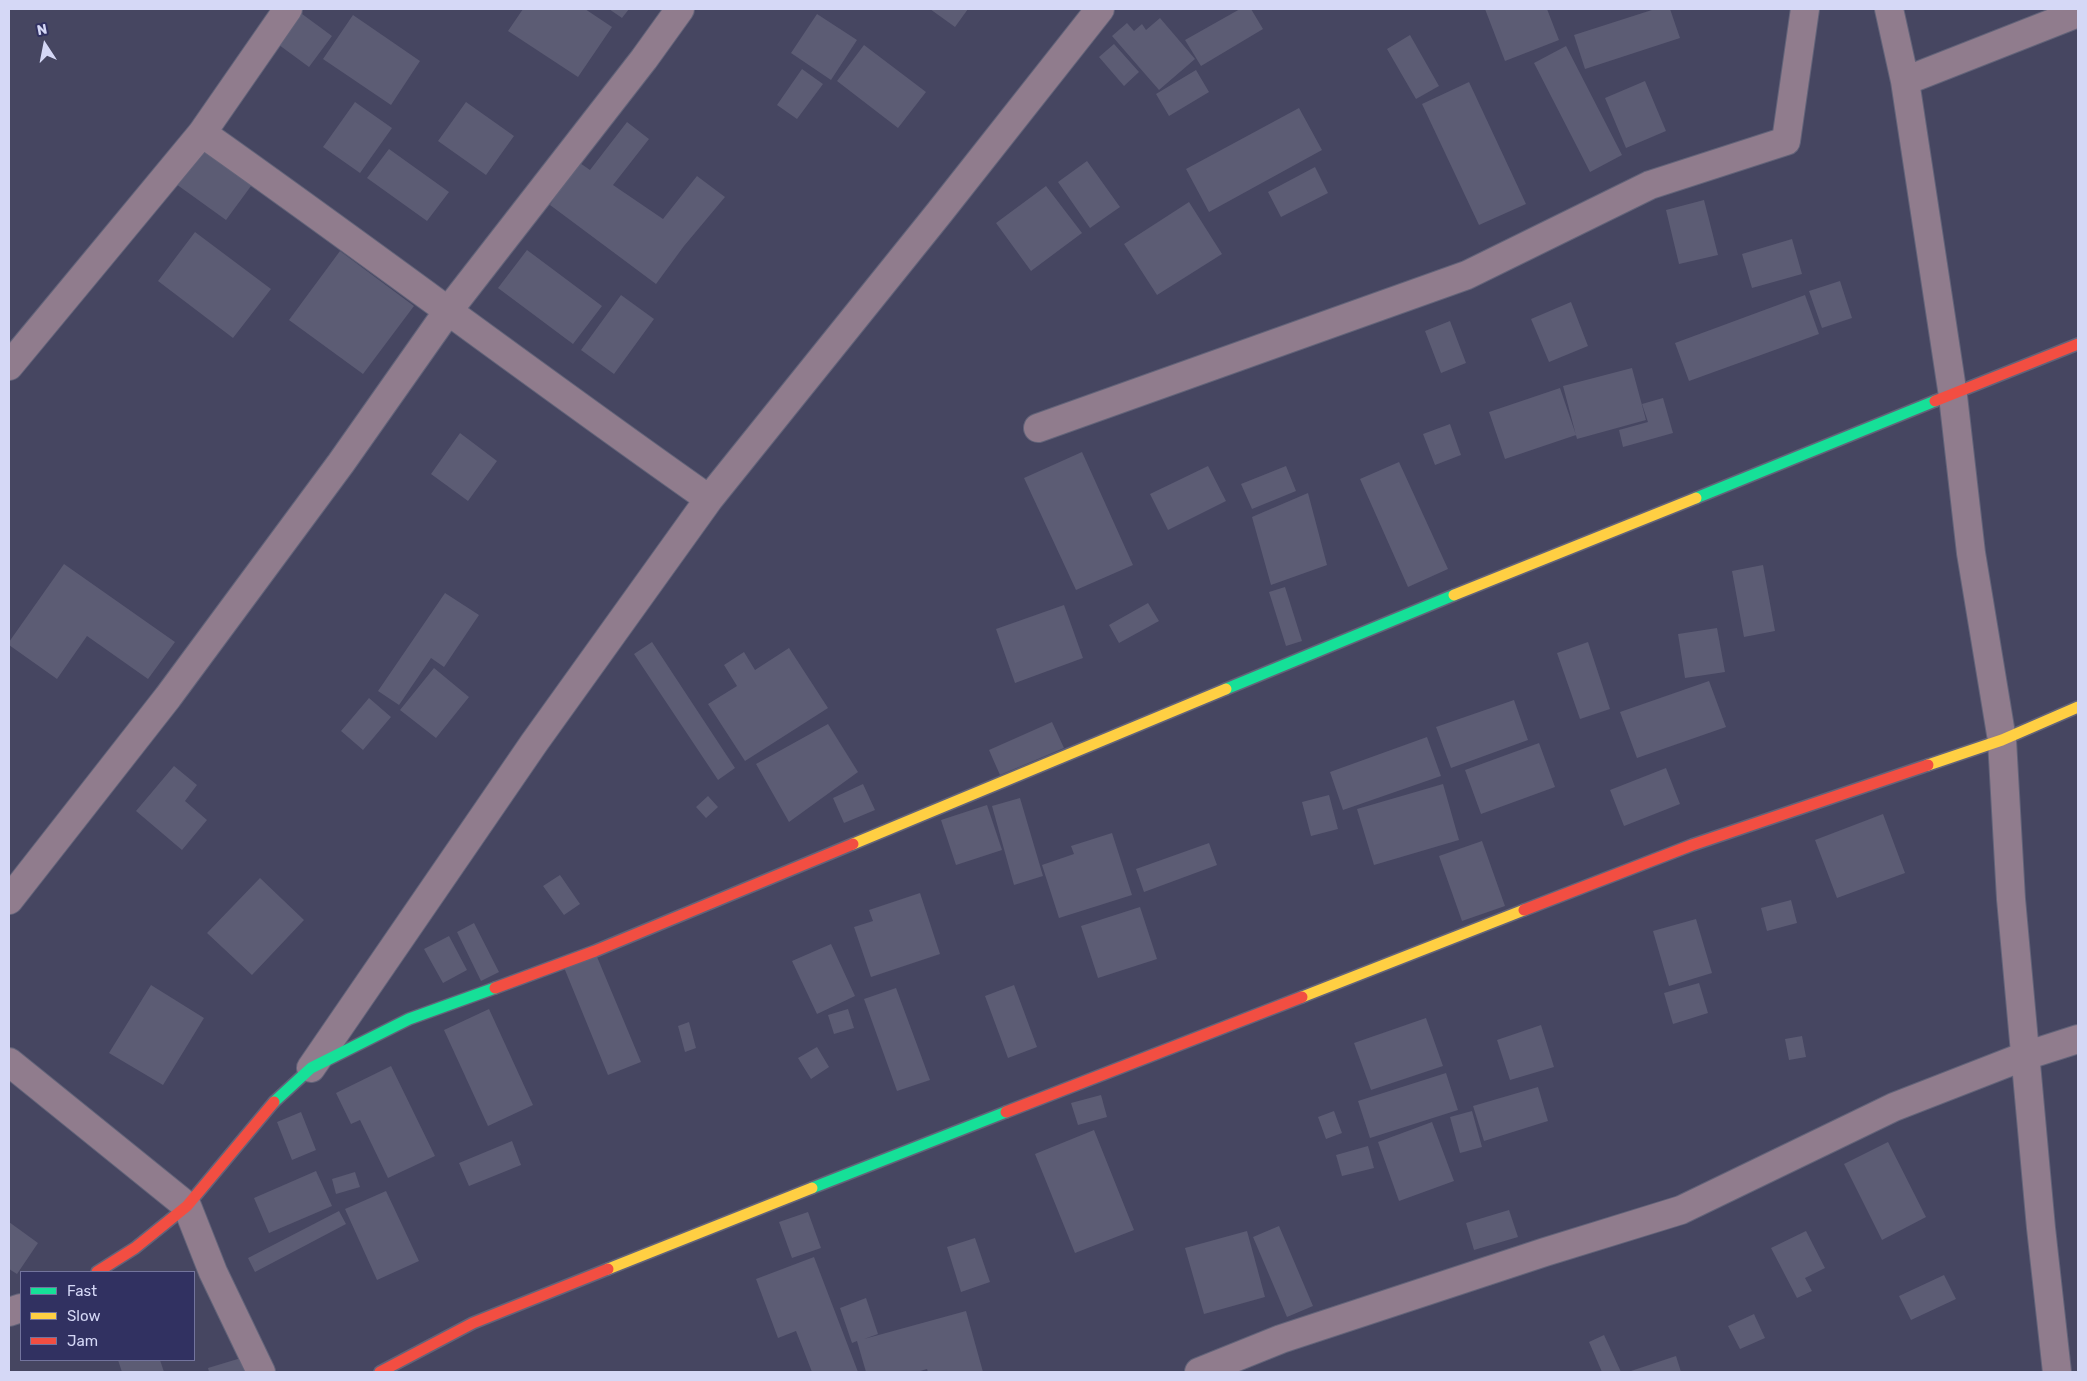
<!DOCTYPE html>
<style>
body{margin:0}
#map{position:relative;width:2087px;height:1381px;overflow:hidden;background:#464661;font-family:Rubik,sans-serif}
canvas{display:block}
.frame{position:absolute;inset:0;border:10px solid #d5d8f6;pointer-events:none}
.legend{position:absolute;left:20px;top:1271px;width:175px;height:90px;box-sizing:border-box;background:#313161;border:1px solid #73749d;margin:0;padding:6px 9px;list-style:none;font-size:15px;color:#d5d8f6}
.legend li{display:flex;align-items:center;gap:10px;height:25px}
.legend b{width:25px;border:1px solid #73749d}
.north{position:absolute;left:20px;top:20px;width:50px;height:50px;-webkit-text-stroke:4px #313161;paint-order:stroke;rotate:349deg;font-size:14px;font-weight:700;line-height:20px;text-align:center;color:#d5d8f6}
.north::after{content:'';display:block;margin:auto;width:18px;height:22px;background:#d5d8f6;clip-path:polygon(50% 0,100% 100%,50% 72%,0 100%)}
</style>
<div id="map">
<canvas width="2087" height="1381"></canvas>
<div class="frame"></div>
<ul class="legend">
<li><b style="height:6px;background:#16e098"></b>Fast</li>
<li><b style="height:6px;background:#ffcf43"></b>Slow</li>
<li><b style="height:6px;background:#f24e42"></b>Jam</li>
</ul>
<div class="north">N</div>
</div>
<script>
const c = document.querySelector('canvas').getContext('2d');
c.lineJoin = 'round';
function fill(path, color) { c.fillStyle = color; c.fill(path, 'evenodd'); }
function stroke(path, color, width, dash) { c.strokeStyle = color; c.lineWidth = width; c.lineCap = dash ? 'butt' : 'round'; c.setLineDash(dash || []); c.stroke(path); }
const building = new Path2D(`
 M523 9H585L612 27 578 77 508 31Z
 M609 9H629L622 18Z
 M930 9H968L955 27Z
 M1240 9H1251L1263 29 1201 66 1185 40Z
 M1485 9H1547L1559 40 1505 61Z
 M1655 9H1670L1680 38 1585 69 1574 35Z
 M298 11 332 36 309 67 275 42Z
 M817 14 857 40 831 80 791 53Z
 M353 15 420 61 391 105 323 59Z
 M1160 18 1195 59 1159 90 1112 36 1127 23 1134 31 1142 24 1146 30Z
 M1410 35 1439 86 1416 99 1387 49Z
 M1114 44 1139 72 1124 86 1099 57Z
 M864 45 926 92 898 128 837 81Z
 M1566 46 1622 155 1590 172 1534 63Z
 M802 69 823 84 797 119 777 105Z
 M1196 70 1209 92 1169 116 1156 94Z
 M1645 81 1666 131 1626 148 1605 98Z
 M1469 82 1526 204 1479 225 1422 104Z
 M355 102 392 128 360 173 323 147Z
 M466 102 514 136 486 175 438 141Z
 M1299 108 1322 150 1209 212 1186 169Z
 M627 122 649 139 613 185 663 219 697 176 725 197 684 246 656 284 550 205 577 161 590 170Z
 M204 146 254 182 226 220 176 184Z
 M389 149 449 192 427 221 367 178Z
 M1087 161 1120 207 1090 228 1058 182Z
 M1315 167 1328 193 1281 217 1268 192Z
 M1046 186 1082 233 1031 271 996 223Z
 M1704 200 1718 255 1679 264 1666 210Z
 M1189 202 1222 254 1157 295 1124 244Z
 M195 232 271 289 233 338 158 281Z
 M1792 239 1802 274 1752 288 1742 254Z
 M527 250 602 306 573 344 498 288Z
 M340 251 414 306 363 374 289 320Z
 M1840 281 1852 318 1822 328 1809 291Z
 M621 295 654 319 614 374 581 350Z
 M1805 295 1819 334 1689 381 1675 343Z
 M1571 302 1588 346 1549 362 1531 319Z
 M1450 321 1466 363 1441 373 1425 331Z
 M1632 368 1646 420 1577 439 1563 386Z
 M1560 388 1576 435 1505 459 1489 412Z
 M1663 398 1673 433 1623 447 1619 430 1648 422 1642 404Z
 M1450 424 1461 455 1435 465 1423 434Z
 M460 433 497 461 468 501 431 474Z
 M1082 452 1133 565 1076 590 1024 478Z
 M1399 462 1448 569 1408 587 1360 479Z
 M1208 466 1226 501 1168 530 1150 494Z
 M1286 466 1296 491 1252 509 1241 484Z
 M1308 493 1327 565 1271 585 1252 517Z
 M64 564 175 642 148 679 87 636 57 679 9 645V642Z
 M1763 565 1775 631 1744 637 1732 571Z
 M1285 587 1302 641 1286 646 1269 592Z
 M445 593 479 615 444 667 431 658 399 705 378 691Z
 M1148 603 1159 621 1119 643 1109 625Z
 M1064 605 1083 658 1015 683 996 629Z
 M1717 628 1725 672 1685 678 1678 634Z
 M652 642 735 768 718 780 634 654Z
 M1588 642 1610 709 1580 719 1557 653Z
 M789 648 828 708 745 761 708 704 737 686 724 665 744 652 755 670Z
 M434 668 469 697 436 738 400 710Z
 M1709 681 1726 727 1637 758 1620 712Z
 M369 698 391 717 363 750 341 731Z
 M1514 700 1528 740 1451 768 1436 727Z
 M1052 722 1064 748 1000 775 989 750Z
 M828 724 858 772 789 822 756 764Z
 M1427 737 1441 776 1343 810 1330 772Z
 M1539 743 1555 787 1481 814 1465 770Z
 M174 766 197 785 185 801 207 820 182 850 136 811Z
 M1666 768 1680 804 1624 826 1610 790Z
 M863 784 875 810 844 823 833 798Z
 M1443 784 1459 840 1374 865 1357 809Z
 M1329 795 1338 829 1311 836 1302 802Z
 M708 796 718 807 706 818 696 807Z
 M1020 798 1043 876 1014 885 992 806Z
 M987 805 1002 850 956 865 941 820Z
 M1883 814 1905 873 1837 898 1815 840Z
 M1112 833 1132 895 1059 918 1042 865 1074 854 1071 846Z
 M1482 841 1505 906 1462 921 1439 856Z
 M1209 843 1217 865 1144 892 1136 869Z
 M560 875 580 904 564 915 543 886Z
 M260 878 304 920 252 975 207 933Z
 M920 893 940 954 871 977 854 927 873 921 869 910Z
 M1791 900 1797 923 1767 931 1761 908Z
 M1140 907 1157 959 1098 978 1081 926Z
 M1696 919 1712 973 1669 986 1653 931Z
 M474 923 499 972 481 981 457 932Z
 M449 936 467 970 443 983 424 949Z
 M831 944 855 996 817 1014 792 961Z
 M595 952 641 1062 608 1075 563 965Z
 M1699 983 1708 1013 1673 1024 1664 993Z
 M151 985 204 1018 163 1085 109 1053Z
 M1014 985 1037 1047 1008 1058 985 996Z
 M896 988 930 1080 897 1091 864 999Z
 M489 1009 533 1105 488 1126 444 1030Z
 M848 1009 854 1028 834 1034 828 1015Z
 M1426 1018 1443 1066 1371 1090 1354 1043Z
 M689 1022 696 1048 685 1052 678 1026Z
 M1541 1025 1554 1067 1510 1080 1497 1040Z
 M1802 1036 1806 1057 1789 1060 1785 1039Z
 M817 1047 829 1067 811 1079 798 1058Z
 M391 1066 435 1156 388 1178 360 1120 351 1124 336 1093Z
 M1446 1073 1458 1110 1370 1138 1358 1101Z
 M1538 1087 1548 1121 1484 1141 1473 1106Z
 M1101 1095 1107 1117 1078 1125 1071 1103Z
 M1334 1111 1342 1133 1326 1139 1318 1117Z
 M1472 1111 1482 1147 1460 1153 1450 1117Z
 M301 1112 316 1150 292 1160 277 1122Z
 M1432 1122 1454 1181 1399 1201 1378 1142Z
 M1094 1130 1134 1230 1075 1253 1035 1154Z
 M512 1141 521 1165 469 1186 459 1163Z
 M1888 1142 1926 1217 1882 1240 1844 1164Z
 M1368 1146 1374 1168 1342 1176 1336 1155Z
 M316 1171 332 1206 269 1233 254 1198Z
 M355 1172 360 1187 336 1194 332 1179Z
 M386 1191 419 1261 377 1280 345 1209Z
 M1509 1210 1518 1237 1474 1250 1466 1223Z
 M339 1211 346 1224 255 1272 248 1258Z
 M808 1212 821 1248 792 1258 779 1222Z
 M9 1222 38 1243 17 1274 9 1269Z
 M1279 1226 1313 1306 1287 1317 1253 1237Z
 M1247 1231 1265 1297 1204 1314 1185 1248Z
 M1806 1231 1825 1268 1805 1278 1812 1291 1797 1298 1771 1248Z
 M975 1238 990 1282 961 1292 947 1247Z
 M814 1257 858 1372H812L796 1331 778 1338 756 1279Z
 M1944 1275 1956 1299 1911 1320 1899 1296Z
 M866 1298 878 1334 864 1339 966 1311 983 1372H928L927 1369 917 1372H866L857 1341 852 1343 840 1308Z
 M1754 1314 1765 1338 1740 1349 1728 1326Z
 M1604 1335 1621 1372H1602L1589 1342Z
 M1676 1356 1681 1372H1628Z
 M241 1358 245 1372H209L208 1368Z
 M118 1360H160L164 1372H122Z`);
const street = new Path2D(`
 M1889 9 1905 81 1953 396 1971 553 2002 740 2011 899 2041 1228 2057 1372
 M1905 81 2078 13
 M202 133C372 253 538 379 709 499
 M9 366 202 133 288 9
 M1038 428 1467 275 1650 185 1786 141 1805 9
 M9 900 168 697 341 463 448 311 644 59 680 9
 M9 1062 187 1206 213 1272 261 1372
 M311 1068 534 743 709 499 939 213 1100 9
 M9 1312 21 1308
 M1199 1372 1281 1339 1545 1252 1681 1210 1894 1107 2025 1056 2078 1039`);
const fast = new Path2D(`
 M1696 498 1935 401
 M1226 689 1454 595
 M274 1102 311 1068 409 1019 495 988
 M812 1188 1006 1112`);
const slow = new Path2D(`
 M1454 595 1696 498
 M1928 765 2002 740 2078 707
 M853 844 1226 689
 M1302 997 1524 910
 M608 1269 812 1188`);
const jam = new Path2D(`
 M1935 401 2078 344
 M1524 910 1692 845 1928 765
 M495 988 595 951 853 844
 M1006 1112 1302 997
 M97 1272 135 1248 187 1206 274 1102
 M380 1372 473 1323 608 1269`);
fill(building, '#5c5c74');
stroke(street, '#626379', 30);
stroke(fast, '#626379', 14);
stroke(slow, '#626379', 14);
stroke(jam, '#626379', 14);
stroke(street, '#907c8d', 28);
stroke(fast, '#16e098', 11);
stroke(slow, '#ffcf43', 11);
stroke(jam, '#f24e42', 11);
</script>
